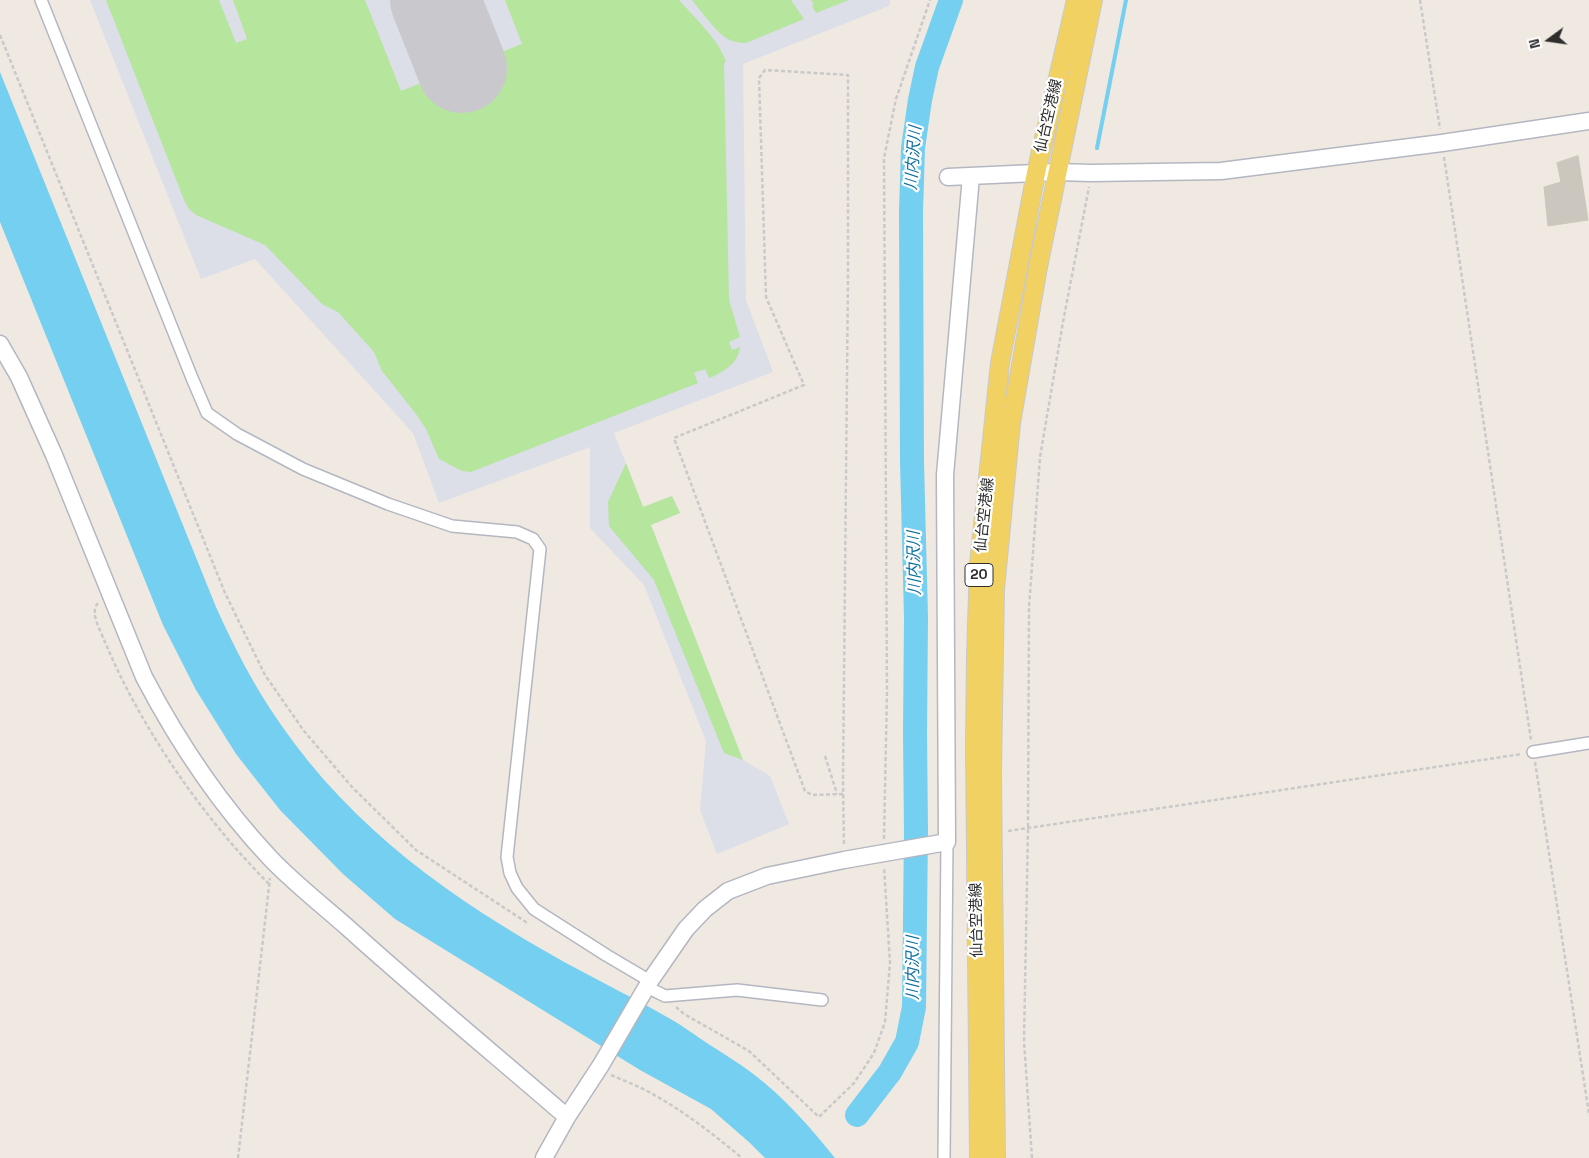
<!DOCTYPE html>
<meta charset="utf-8">
<style>
body{margin:0}
#map{position:relative;width:1589px;height:1158px;overflow:hidden;background:#efe9e1;font-family:"Space Grotesk",sans-serif}
canvas{display:block}
.north{position:absolute;left:1524px;top:15px;width:50px;height:50px;-webkit-text-stroke:4px #fff;paint-order:stroke;rotate:256deg;font-size:14px;font-weight:700;line-height:20px;text-align:center;color:#2e2e2e}
.north::after{content:'';display:block;margin:auto;width:18px;height:22px;background:#2e2e2e;clip-path:polygon(50% 0,100% 100%,50% 72%,0 100%)}
</style>
<div id="map">
<canvas width="1589" height="1158"></canvas>
<div class="north">N</div>
</div>
<script>
const c = document.querySelector('canvas').getContext('2d');
c.lineJoin = 'round';
function fill(path, color) { c.fillStyle = color; c.fill(path, 'evenodd'); }
function stroke(path, color, width, dash) { c.strokeStyle = color; c.lineWidth = width; c.lineCap = dash ? 'butt' : 'round'; c.setLineDash(dash || []); c.stroke(path); }
function label(font, color, halo, rows, align = 'center') {
  c.font = font + ' "Space Grotesk","Noto Sans JP",sans-serif'; c.lineWidth = 4.5; c.setLineDash([]); c.textBaseline = 'middle'; c.strokeStyle = halo; c.fillStyle = color; for (const [text, x, y, turn = 0] of rows) {
    c.save(); c.translate(x, y); c.rotate((+turn || 0) * Math.PI / 180); c.textAlign = isNaN(turn) ? turn : align; if (halo) c.strokeText(text, 0, 0); c.fillText(text, 0, 0); c.restore();
  }
}
const airport = new Path2D(`
 M90 0H890L889 6 743 64 746 300 773 372 614 433 643 507 672 496 680 513 651 525 743 760 770 776 789 824 717 854 700 810 706 741 644 585 590 528V447L439 503 413 433 255 259 201 279Z`);
const green = new Path2D(`
 M106 0H219L236 43 247 39 233 0H365L401 91 522 44 505 0H679C694 17 720 41 726 62L724 63 729 300 740 337 729 342 732 350 740 347C738 363 725 371 712 377L709 378 705 369 694 373 698 383 471 472 462 471 439 459 426 429 416 414 382 371 374 352 338 312 322 304 265 245 196 215 189 209 184 200Z
 M692 0H791L804 19 746 43C741 43 734 42 730 40 719 36 700 10 692 0Z
 M811 0H849L816 13 812 6 814 4Z
 M626 463 643 507 672 496 680 513 651 525 743 760 724 753 654 580 609 526 608 502Z`);
const water = new Path2D(`
 M0 72 216 607C234 647 254 686 279 722 353 830 453 900 566 963 599 981 634 998 667 1017 682 1025 696 1036 710 1045 724 1054 739 1063 752 1073 784 1097 810 1127 835 1158H765L750 1143 711 1109 640 1070 395 919 343 874 280 810 236 754 196 690 163 625 0 222Z`);
const stream = new Path2D(`
 M1097 148 1126 0`);
const river = new Path2D(`
 M857 1115 890 1072 907 1042 914 1007 916 832 915 733 916 617 912 462 911 212 913 148 920 100 927 67 951 0`);
const runway = new Path2D(`
 M435 0 462 68`);
const building = new Path2D(`
 M1578 156 1588 220 1548 226 1544 187 1561 182 1557 163Z`);
const path = new Path2D(`
 M1420 0 1440 129
 M0 35 225 593 265 675 304 731 352 787 416 850 526 922 528 919
 M1444 157 1531 740
 M98 603C89 613 101 631 105 642 141 728 203 818 269 884
 M825 756 837 794
 M1535 762 1589 1114
 M843 794 812 795 805 791 674 438 804 385 766 297 759 78 765 70 848 75V275L843 779 844 846
 M1008 831 1522 754
 M884 839 887 692 884 158 896 99 930 0
 M676 1007 684 1014 749 1051 819 1117 854 1083 874 1053 885 1022 890 963 884 867
 M611 1075C623 1080 635 1085 647 1091 681 1109 712 1133 742 1158
 M238 1158 270 878
 M1032 1158 1024 1041 1028 828 1029 607 1040 457 1063 322 1089 187`);
const street = new Path2D(`
 M41 0 192 378 207 413 237 434 303 469 388 504 452 526 517 532 533 539 540 549 507 857 510 873 517 888 534 909 606 955 650 981
 M1533 752 1589 743
 M647 987 665 996 737 990 822 1000
 M944 1158 947 842`);
const secondary = new Path2D(`
 M948 177 1057 172 1091 173 1221 171 1442 143 1589 121
 M0 344 19 377 54 455 144 677C178 742 220 805 271 859 294 883 322 905 347 927 419 992 494 1054 567 1117
 M544 1158 567 1117 601 1065 650 981 686 929 705 909 728 891 767 876 844 860 947 842 945 475 971 176`);
const primary = new Path2D(`
 M979 1158 975 748 976 655 979 564 1000 363 1036 173 1076 0
 M996 1158 992 772 995 589 1011 423 1038 267 1093 0`);
const shields = [
 [979,575,28]
];
const shieldNames = [
 ["20",979,575]
];
const streetNames = [
 ["仙台空港線",1049,116,-77],
 ["仙台空港線",985,515,-84],
 ["仙台空港線",977,920,-91]
];
const waterNames = [
 ["川内沢川",914,158,-86],
 ["川内沢川",915,563,-91],
 ["川内沢川",914,968,-90]
];
fill(airport, '#dcdee8');
fill(green, '#b6e59e');
fill(water, '#75cff0');
stroke(stream, '#75cff0', 4);
stroke(river, '#75cff0', 24);
stroke(runway, '#c9c8cc', 90);
fill(building, '#cbc7bf');
stroke(building, '#cbc5ba', 1);
stroke(street, '#b4b7c1', 14);
stroke(secondary, '#b4b7c1', 19);
stroke(primary, '#c9c9c9', 20);
stroke(path, '#c9c9c9', 2.5, [4, 2.5]);
stroke(street, '#fff', 11);
stroke(secondary, '#fff', 16);
stroke(primary, '#f2d163', 18);
for (const [x, y, w] of shields) { const box = new Path2D(); box.roundRect(x - w / 2, y - 11.5, w, 23, 4); c.fillStyle = '#fff'; c.fill(box); stroke(box, '#2e2e2e', 1); }
label('bold 14px', '#2e2e2e', null, shieldNames);
label('15px', '#2e2e2e', '#fff', streetNames);
label('italic 16px', '#0d6fa3', '#fff', waterNames);
</script>
